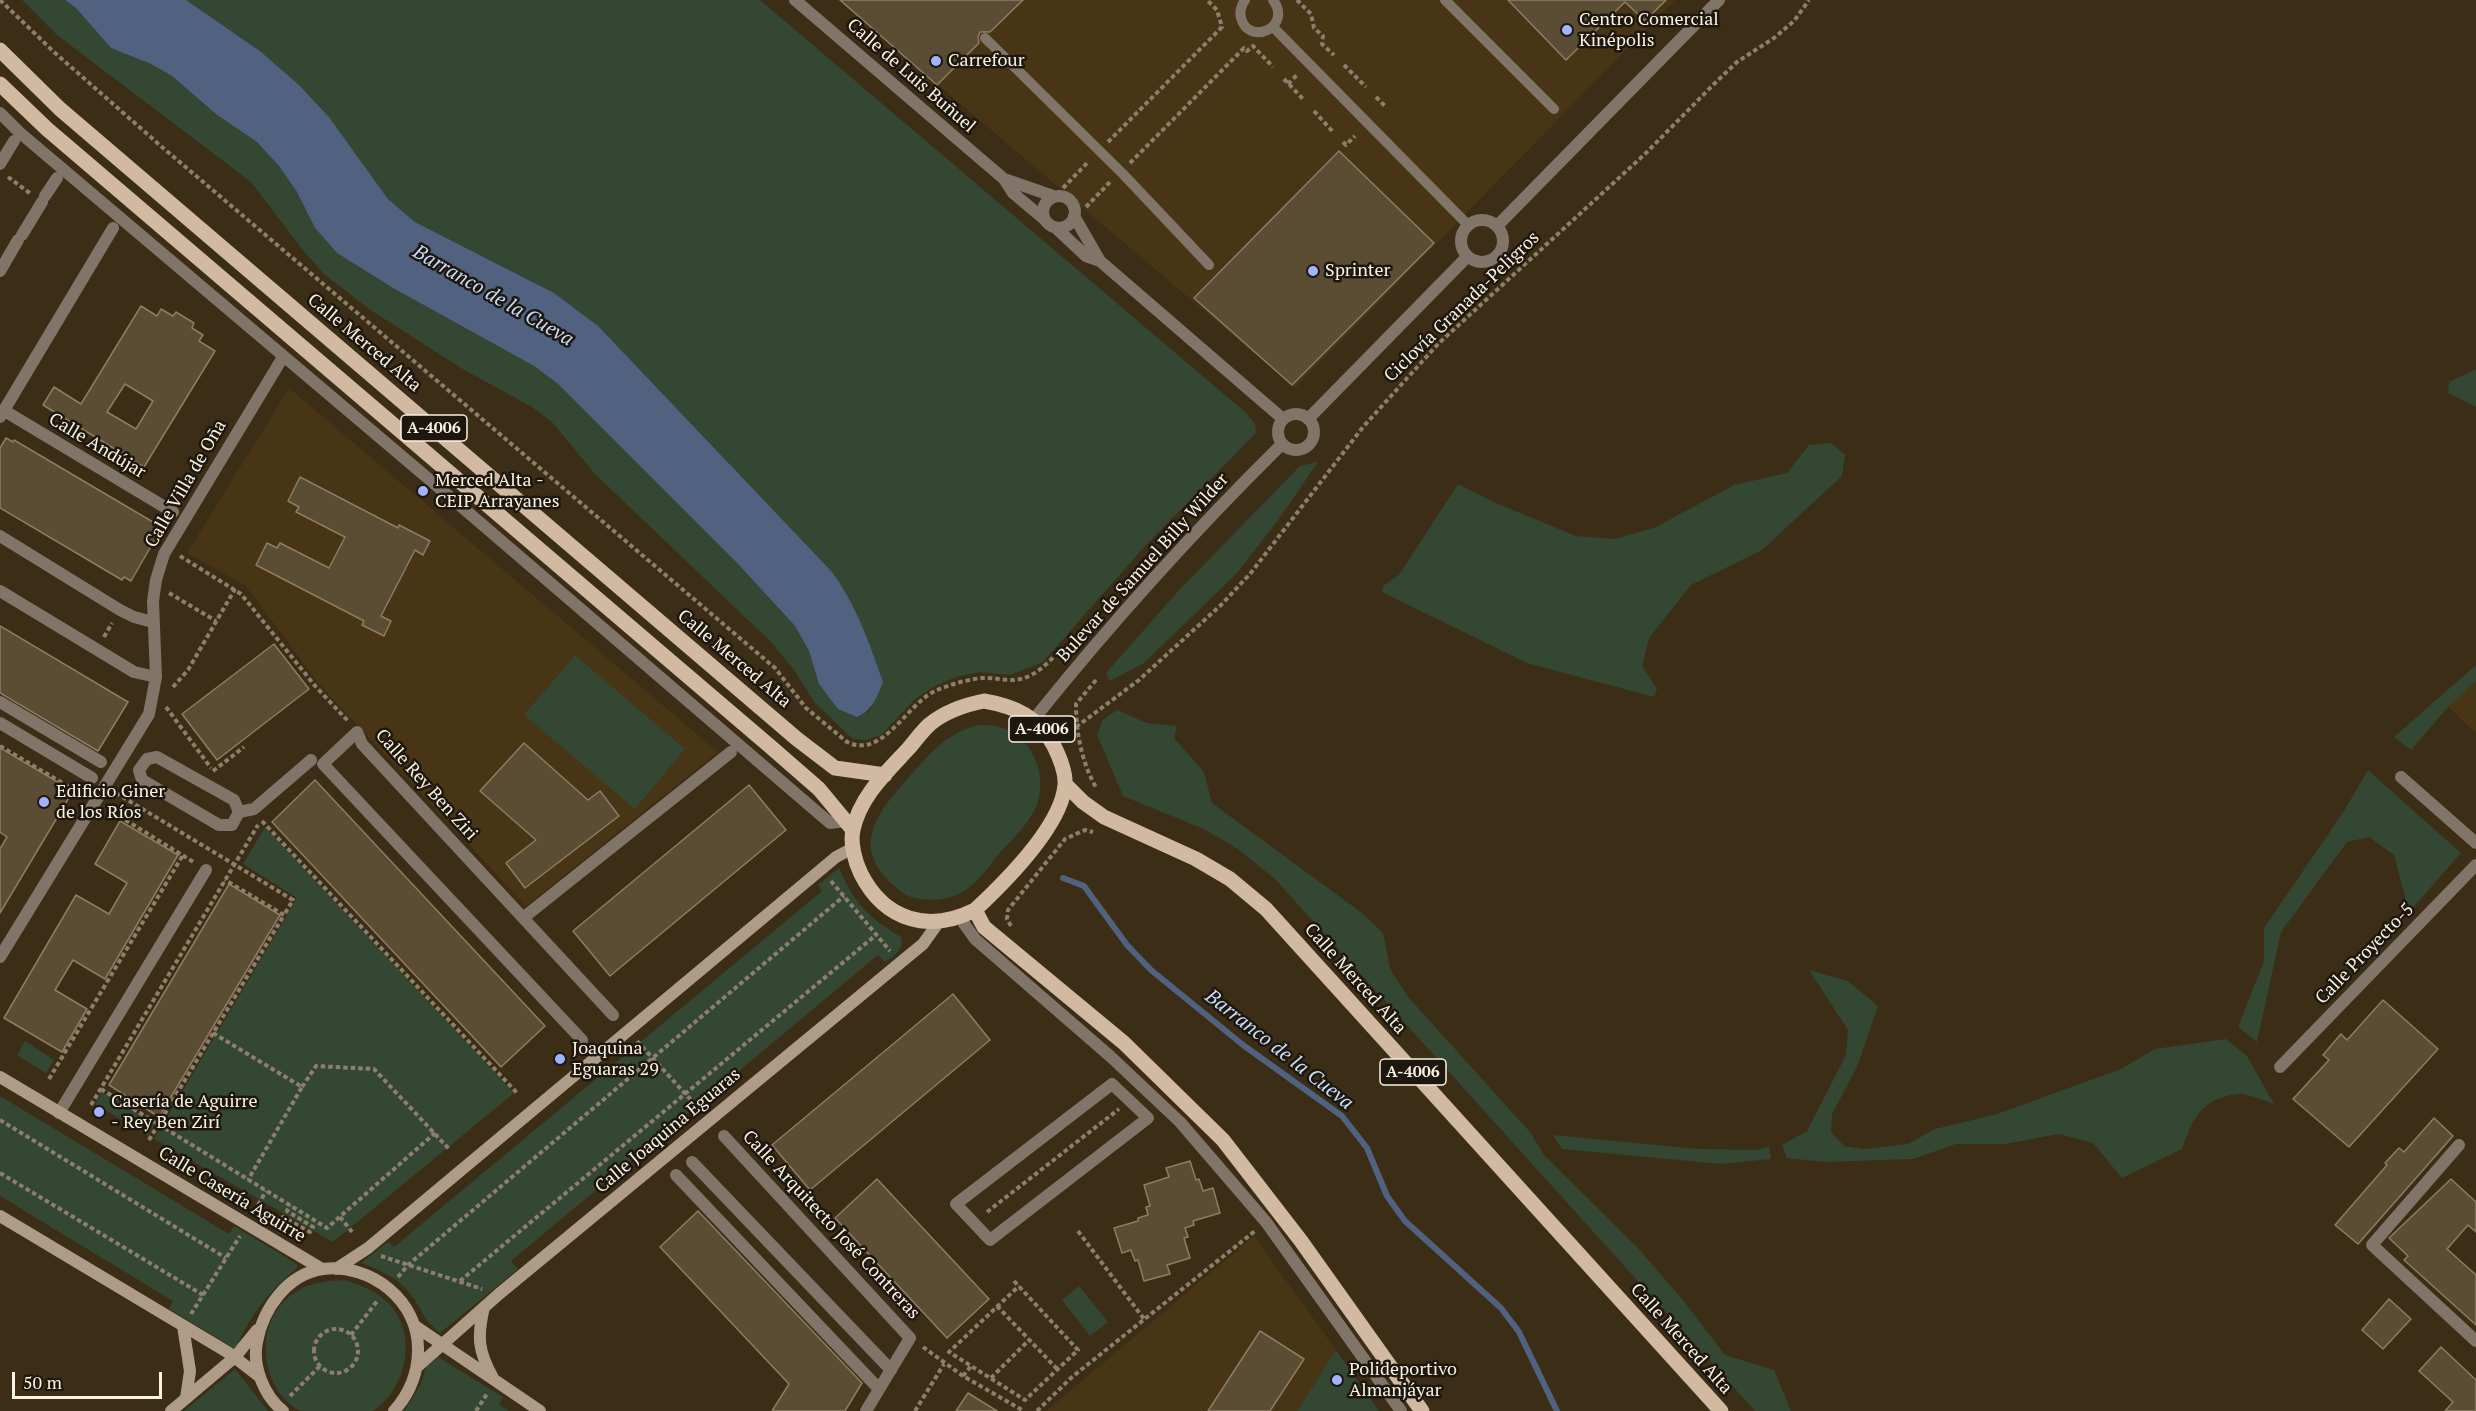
<!DOCTYPE html>
<meta charset="utf-8">
<style>
body{margin:0}
#map{position:relative;width:2476px;height:1411px;overflow:hidden;background:#3c2d16;font-family:"PT Serif",serif}
canvas{display:block}
.scale{position:absolute;left:12px;top:1372px;width:150px;height:27px;box-sizing:border-box;border:3px solid #fbf2e3;border-top:0;padding-left:8px;font-size:18px;line-height:21px;white-space:nowrap;color:#fbf2e3;-webkit-text-stroke:4px #1d170d;paint-order:stroke}
</style>
<div id="map">
<canvas width="2476" height="1411"></canvas>
<div class="scale">50 m</div>
</div>
<script>
const c = document.querySelector('canvas').getContext('2d');
c.lineJoin = 'round';
function fill(path, color) { c.fillStyle = color; c.fill(path, 'evenodd'); }
function stroke(path, color, width, dash) { c.strokeStyle = color; c.lineWidth = width; c.lineCap = dash ? 'butt' : 'round'; c.setLineDash(dash || []); c.stroke(path); }
function label(font, color, halo, rows, align = 'center') {
  c.font = font + ' "PT Serif",serif'; c.lineWidth = 5; c.setLineDash([]); c.textBaseline = 'middle'; c.strokeStyle = halo; c.fillStyle = color; for (const [text, x, y, turn = 0] of rows) {
    c.save(); c.translate(x, y); c.rotate((+turn || 0) * Math.PI / 180); c.textAlign = isNaN(turn) ? turn : align; if (halo) c.strokeText(text, 0, 0); c.fillText(text, 0, 0); c.restore();
  }
}
const built = new Path2D(`
 M838 0H1675L1295 388Z
 M289 388 718 752 526 906 319 684 245 585 187 553Z
 M2476 681V733L2448 707Z
 M1254 1236 1336 1350 1297 1411H1046Z`);
const green = new Path2D(`
 M22 0H65L76 8 111 48 151 64 172 76 217 115 257 142 279 166 297 192 315 228 337 253 393 288 534 366 558 384 737 563 795 626 809 651 819 684 867 713 874 704 554 293 415 222 388 199 329 117 299 85 260 51 186 0H760L1245 412 1255 424 1256 433 1145 546 1043 662 1010 675 980 672 956 677 935 686 916 698 881 735 866 740 853 739 815 703 794 670 772 643 594 473 552 422 532 407 461 368 369 309 324 274 302 249 251 182 57 35Z
 M2476 369V407L2448 393 2449 382Z
 M1831 443 1845 455 1842 476 1762 550 1691 585 1649 638 1642 666 1657 689 1654 697 1527 663 1382 592 1383 586 1399 575 1458 484 1498 504 1576 536 1614 539 1654 528 1734 485 1787 473 1809 445Z
 M1318 462 1279 519 1237 573 1144 663 1110 681 1106 673 1181 588 1300 466Z
 M575 655 685 749 635 809 524 715Z
 M2476 665V681L2448 707 2411 750 2394 737Z
 M1117 710 1147 723 1177 726 1174 738 1204 772 1212 803 1362 913 1383 933 1390 969 1409 998 1530 1132 1544 1155 1638 1248 1686 1304 1725 1355 1774 1370 1791 1411H1755L1275 879 1239 850 1206 830 1123 796 1097 735 1103 720Z
 M978 725C984 725 990 725 996 726 1031 733 1048 773 1037 804 1030 824 1011 840 998 855 986 870 974 888 956 895 944 900 928 901 915 898 904 896 894 886 886 878 851 839 884 806 910 776 932 752 945 734 978 725Z
 M2368 770 2461 853 2409 912 2394 855 2369 837 2347 842 2281 932 2257 1042 2238 1027 2264 961V928L2344 811Z
 M265 827 514 1093 333 1242 154 1139 297 898 243 864Z
 M839 868C855 904 867 916 901 937 904 950 895 955 885 962L878 955 511 1261 518 1269 440 1333C422 1318 424 1313 412 1296 399 1278 381 1271 361 1263L388 1242 394 1247 822 891 818 885Z
 M1809 970 1848 981 1878 1006 1857 1067 1832 1114 1831 1132 1844 1146 1864 1149 1908 1144 1935 1129 1997 1114 2121 1069 2155 1049 2226 1039 2247 1056 2274 1104C2264 1101 2248 1093 2238 1094 2202 1098 2193 1118 2182 1149L2122 1178 2093 1143 2059 1134 2005 1144H1956L1913 1159 1825 1162 1787 1158 1782 1145 1807 1131 1846 1055 1848 1030Z
 M25 1041 54 1060 46 1073 17 1055Z
 M102 1092 155 1123 148 1136 95 1104Z
 M0 1096 229 1234 234 1226 297 1264V1268C270 1291 251 1313 237 1346L234 1348 169 1309 173 1301 0 1196Z
 M1553 1135 1698 1149 1756 1150 1769 1147 1771 1159 1722 1164 1562 1149Z
 M344 1280C360 1285 373 1289 386 1301 419 1331 408 1388 373 1411H300C256 1386 253 1315 299 1290 314 1282 328 1281 344 1280Z
 M1079 1286 1108 1322 1090 1336 1062 1300Z
 M1336 1350 1379 1411H1297Z
 M438 1357 503 1397 499 1404 509 1411H404L421 1384 426 1367Z
 M235 1369 268 1411H184Z`);
const water = new Path2D(`
 M65 0H186L260 51 299 85 329 117 388 199 415 222 554 293 598 326 832 572C857 606 869 643 883 682 877 697 873 710 857 717L838 709 819 684 809 651 795 626 737 563 558 384 534 366 393 288 337 253 315 228 297 192 279 166 257 142 217 115 172 76 151 64 111 48 76 8Z`);
const stream = new Path2D(`
 M1063 878 1084 886 1127 945 1151 970 1243 1045 1342 1116 1367 1148 1387 1196 1405 1221 1501 1308 1519 1332 1557 1411`);
const building = new Path2D(`
 M840 0H1023L990 32H980L978 37 979 43 937 85Z
 M1508 0H1666L1645 21 1625 2 1566 60Z
 M1339 151 1434 243 1292 385 1194 298Z
 M141 306 157 316 161 309 173 316 176 312 194 323 192 328 203 335 199 341 215 351 144 467 43 405 54 387 81 404ZM125 384 153 401 136 429 107 412Z
 M6 438 13 442 14 440 158 525 157 527 161 529 131 581 124 577 122 580 0 508V448Z
 M300 477 398 528 399 525 430 541 423 555 415 550 381 616 391 621 384 636 362 625 364 621 256 565 267 543 277 548 280 543 329 568 345 537 296 512 299 507 288 501Z
 M0 626 128 702 98 751 0 693Z
 M274 644 309 689 217 760 182 714Z
 M524 743 588 800 600 791 619 816 525 888 506 863 536 840 480 791Z
 M0 748 73 791 0 913V849L7 837 0 832Z
 M315 780 545 1026 501 1067 272 822Z
 M749 785 786 830 610 976 573 931Z
 M120 821 178 855 105 979 73 960 55 990 87 1009 62 1052 4 1018 76 895 109 914 127 883 95 864Z
 M229 884 280 915 159 1117 109 1085Z
 M953 994 990 1040 810 1190 772 1145Z
 M2383 1000 2438 1049 2349 1147 2293 1099 2329 1060 2323 1055 2341 1034 2347 1040Z
 M2434 1118 2453 1136 2358 1244 2335 1225 2387 1165 2385 1163 2399 1148 2404 1152Z
 M1190 1161 1196 1180 1199 1179 1203 1191 1213 1188 1220 1213 1193 1221 1194 1225 1185 1228 1188 1237 1184 1238 1190 1258 1167 1265 1170 1274 1144 1281 1138 1260 1135 1261 1131 1250 1122 1253 1114 1228 1138 1221V1218L1148 1215 1146 1207 1150 1206 1144 1185 1169 1177 1166 1168Z
 M877 1179 989 1299 947 1338 835 1218Z
 M2451 1179 2476 1202V1232L2468 1225 2447 1249 2476 1275V1325L2404 1260 2408 1256 2389 1238Z
 M698 1211 862 1383 845 1411H772L789 1384 660 1247Z
 M2389 1299 2411 1319 2383 1349 2362 1330Z
 M1260 1331 1304 1359 1270 1411H1208Z
 M2441 1347 2476 1380V1411H2445L2453 1402 2419 1371Z
 M968 1393 997 1411H956Z`);
const path = new Path2D(`
 M0 0 54 52 162 147 775 668 806 708 847 742C882 759 905 707 933 692 948 685 965 680 982 678 996 677 1010 683 1024 678 1039 673 1050 661 1060 650
 M1297 0 1311 14 1314 28 1323 36 1322 44 1334 55
 M1344 65 1366 87
 M1284 79 1304 100
 M1288 84 1297 75
 M1376 97 1385 106
 M1314 111 1334 133
 M1108 142 1222 27 1217 10 1207 0
 M1343 142 1346 145 1355 136
 M1130 163 1244 48 1247 51 1253 46 1273 67
 M8 177 31 194
 M1063 188 1089 161
 M1086 207 1110 182
 M180 556 241 594 316 687 348 721
 M169 593 216 621
 M104 637 112 623
 M1096 680 1076 704C1076 733 1082 764 1097 789
 M173 687 188 670 235 589
 M166 707 211 768
 M1076 727 1139 680 1222 604 1250 574 1363 427 1438 344 1645 154 1714 84 1737 62 1774 38 1794 21 1809 0
 M0 746 81 794
 M213 771 244 747
 M116 793 293 900 284 915
 M119 816 195 863
 M262 821 518 1094
 M831 881 890 951
 M1011 926 1007 919 1008 910 1065 839 1085 830 1093 832
 M213 1033 302 1087 248 1180
 M637 1041 701 1111
 M49 1079 183 855
 M302 1087 316 1066 374 1069 450 1150
 M101 1089 327 1228 435 1133
 M91 1105 258 825
 M0 1120 226 1258
 M149 1140 284 915 225 880
 M0 1173 203 1295
 M258 1205 266 1191
 M987 1212 1119 1109
 M340 1217 352 1232
 M282 1219 283 1217 310 1232 313 1227 287 1211 290 1205
 M1078 1231 1144 1319
 M381 1256 482 1289
 M398 1277 408 1265 844 896
 M460 1281 876 935
 M1014 1281 1078 1350 1025 1400 949 1352 1019 1286
 M997 1306 1058 1370
 M191 1314 240 1236
 M314 1351a22 22 0 1 1 44 0a22 22 0 1 1-44 0Z
 M351 1335 378 1300
 M923 1347 963 1376 1024 1411
 M963 1376 971 1366
 M991 1378 1029 1340
 M290 1396 320 1366
 M476 1411 487 1394
 M915 1411 944 1364
 M1037 1411 1072 1377 1255 1231`);
const service = new Path2D(`
 M1245 0C1241 6 1239 11 1241 18 1249 47 1293 27 1273 0
 M1445 0 1554 109
 M1273 27 1468 225
 M985 38 1123 174 1209 265`);
const pedestrian = new Path2D(`
 M0 164 14 141
 M45 196 57 178
 M22 235 42 202
 M0 271 18 240
 M3 410 173 512
 M0 417 113 228
 M0 702 101 762
 M0 723 92 778
 M523 918 731 752
 M582 1040 323 764 357 732 362 744 613 1015
 M1112 1084 1148 1118 990 1240 956 1204Z
 M724 1136 910 1338 866 1411
 M692 1162 891 1370
 M676 1175 879 1389`);
const minor = new Path2D(`
 M795 0 1004 179 1013 193 1044 219
 M0 113 19 132 463 508 830 823 846 821
 M1004 179 1053 196
 M1043 212a16 16 0 1 1 32 0a16 16 0 1 1-32 0Z
 M1074 216 1100 261 1283 419
 M1461 241a21 21 0 1 1 42 0a21 21 0 1 1-42 0Z
 M1497 226 1719 0
 M1055 227 1086 256 1100 261
 M1278 432a18 18 0 1 1 36 0a18 18 0 1 1-36 0Z
 M1308 419 1467 257
 M0 536 120 610 134 617 153 622
 M0 591 134 672 156 677
 M1034 719C1111 623 1194 531 1282 444
 M157 757 234 800 239 812 232 825H219L142 780 139 770 147 759Z
 M2401 777 2476 843
 M239 812 254 809 311 760
 M960 918 975 939 1111 1057 1180 1122 1266 1222 1401 1411
 M0 957 149 714 156 677 153 601 156 580 164 554 283 357
 M2280 1067 2476 865
 M59 1113 206 870
 M2459 1145 2372 1245 2476 1341`);
const secondary = new Path2D(`
 M0 1077 322 1269
 M0 1216 229 1353 260 1377
 M336 1269 368 1248 836 857 853 848
 M484 1307C477 1337 478 1351 493 1378
 M183 1326 190 1371 186 1398
 M415 1326 540 1411
 M418 1366 499 1294 923 944 938 923
 M171 1411 235 1357 257 1330
 M283 1411C264 1396 252 1366 257 1342 263 1309 287 1274 323 1269 371 1263 419 1301 418 1350 418 1374 410 1393 394 1411`);
const primary = new Path2D(`
 M0 50 60 109 797 739 835 768 885 775
 M0 84 47 129 772 748 819 789 853 830
 M984 701C1014 706 1039 717 1054 746 1060 758 1066 772 1065 785 1061 827 1005 882 975 910 929 933 885 921 861 874 855 862 850 843 853 830 860 796 887 772 909 748 916 740 922 731 930 724 946 711 964 705 984 701Z
 M1065 784 1083 802 1104 817 1196 859 1230 879 1266 909 1721 1411
 M975 910 984 927 1124 1043 1223 1140 1301 1241 1422 1411`);
const markers = [
 [1567,30,6,"#a1b3fd"],
 [936,61,6,"#a1b3fd"],
 [1313,271,6,"#a1b3fd"],
 [423,491,6,"#a1b3fd"],
 [44,802,6,"#a1b3fd"],
 [560,1059,6,"#a1b3fd"],
 [99,1112,6,"#a1b3fd"],
 [1337,1380,6,"#a1b3fd"]
];
const shields = [
 [434,428,66],
 [1042,729,66],
 [1413,1072,66]
];
const shieldNames = [
 ["A-4006",434,428],
 ["A-4006",1042,729],
 ["A-4006",1413,1072]
];
const poiNames = [
 ["Centro Comercial",1579,20],
 ["Kinépolis",1579,41],
 ["Carrefour",948,61],
 ["Sprinter",1325,271],
 ["Merced Alta -",435,481],
 ["CEIP Arrayanes",435,502],
 ["Edificio Giner",56,792],
 ["de los Ríos",56,813],
 ["Joaquina",572,1049],
 ["Eguaras 29",572,1070],
 ["Casería de Aguirre",111,1102],
 ["- Rey Ben Zirí",111,1123],
 ["Polideportivo",1349,1370],
 ["Almanjáyar",1349,1391]
];
const streetNames = [
 ["Calle de Luis Buñuel",911,76,41],
 ["Ciclovía Granada-Peligros",1462,307,-44],
 ["Calle Merced Alta",364,343,40],
 ["Calle Andújar",97,446,31],
 ["Calle Villa de Oña",186,484,-60],
 ["Bulevar de Samuel Billy Wilder",1143,568,-48],
 ["Calle Merced Alta",734,659,40],
 ["Calle Rey Ben Ziri",426,785,48],
 ["Calle Proyecto-5",2365,954,-46],
 ["Calle Merced Alta",1355,979,48],
 ["Calle Joaquina Eguaras",668,1131,-40],
 ["Calle Casería Aguirre",232,1195,31],
 ["Calle Arquitecto José Contreras",831,1225,47],
 ["Calle Merced Alta",1681,1339,48]
];
const waterNames = [
 ["Barranco de la Cueva",493,296,30],
 ["Barranco de la Cueva",1279,1050,38]
];
fill(built, '#473516');
fill(green, '#334733');
fill(water, '#50627f');
stroke(stream, '#50627f', 6);
fill(building, '#5b4c34');
stroke(building, '#8e7d63', 1.5);
stroke(path, '#8c7f6c', 4, [4.5, 3]);
stroke(service, '#817569', 10);
stroke(pedestrian, '#817569', 12);
stroke(minor, '#817569', 12);
stroke(secondary, '#ae9b88', 12);
stroke(primary, '#d2b9a1', 15);
for (const [x, y, r, color] of markers) { const dot = new Path2D(); dot.arc(x, y, r, 0, 2 * Math.PI); c.fillStyle = color; c.fill(dot); stroke(dot, '#1d170d', 2); }
for (const [x, y, w] of shields) { const box = new Path2D(); box.roundRect(x - w / 2, y - 13, w, 26, 4.5); c.fillStyle = '#1d170d'; c.fill(box); stroke(box, '#fbf2e3', 1.5); }
label('bold 16px', '#fbf2e3', null, shieldNames);
label('18px', '#fbf2e3', '#1d170d', poiNames, 'left');
label('18px', '#fbf2e3', '#1d170d', streetNames);
label('italic 20px', '#c8ddfc', '#1d170d', waterNames);
</script>
